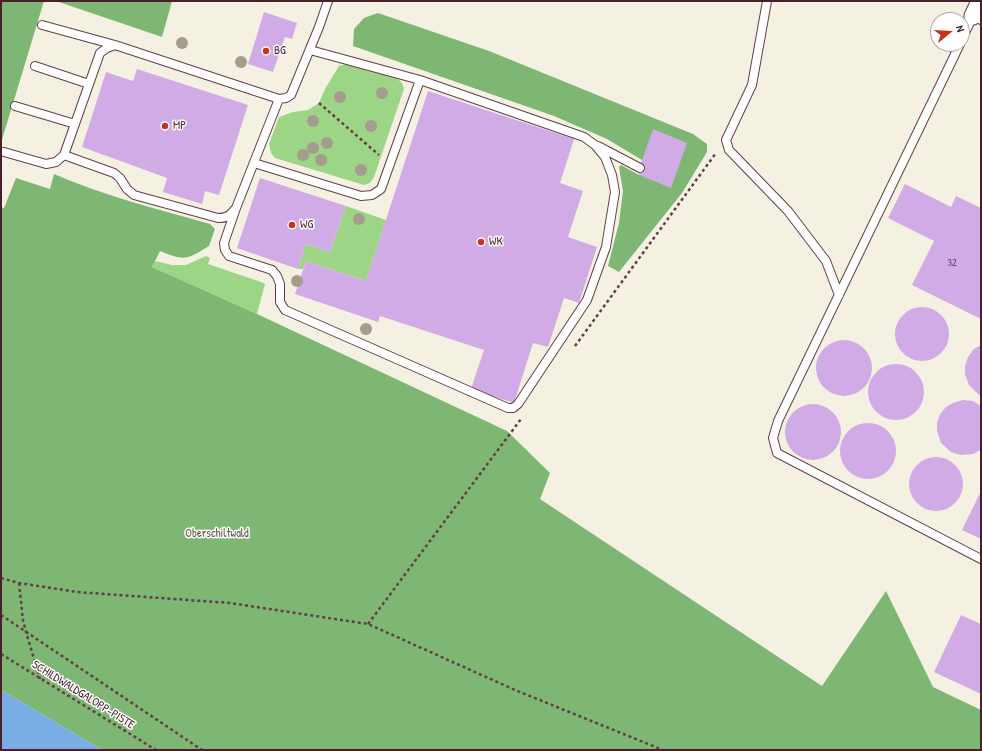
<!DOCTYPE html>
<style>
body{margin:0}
#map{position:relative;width:982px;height:751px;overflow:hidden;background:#f5f1e2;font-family:"Patrick Hand",sans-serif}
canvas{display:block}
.frame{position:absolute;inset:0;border:2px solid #4a1f2b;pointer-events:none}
.north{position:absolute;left:930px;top:12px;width:40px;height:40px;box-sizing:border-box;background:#fff;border:1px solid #b7a5aa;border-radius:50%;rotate:72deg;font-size:11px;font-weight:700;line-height:16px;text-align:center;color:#4a1f2b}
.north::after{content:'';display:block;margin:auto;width:14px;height:18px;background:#c8321e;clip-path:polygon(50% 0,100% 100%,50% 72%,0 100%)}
</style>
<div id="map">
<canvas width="982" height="751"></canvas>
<div class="frame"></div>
<div class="north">N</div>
</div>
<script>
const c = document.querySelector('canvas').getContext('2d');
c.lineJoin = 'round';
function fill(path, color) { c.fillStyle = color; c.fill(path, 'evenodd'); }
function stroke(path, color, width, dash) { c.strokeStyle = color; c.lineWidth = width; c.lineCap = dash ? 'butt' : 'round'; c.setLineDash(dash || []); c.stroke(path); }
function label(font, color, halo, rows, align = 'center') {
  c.font = font + ' "Patrick Hand",sans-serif'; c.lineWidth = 3; c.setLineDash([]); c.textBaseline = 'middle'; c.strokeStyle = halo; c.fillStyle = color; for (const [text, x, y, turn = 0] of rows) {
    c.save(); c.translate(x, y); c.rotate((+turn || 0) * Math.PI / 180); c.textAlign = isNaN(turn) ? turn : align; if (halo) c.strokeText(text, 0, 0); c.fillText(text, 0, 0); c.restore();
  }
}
const green = new Path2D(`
 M347 64 396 77 402 83 404 89 374 177 370 183 364 185 275 158 271 153 269 144 279 117 293 112 308 110 319 103 325 89 339 66Z
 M346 206 386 220 366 281 306 261 303 269H298L306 244 330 252Z
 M206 256 210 258 208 264 261 282 265 284 257 314 152 267 155 261 172 265H186Z`);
const forest = new Path2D(`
 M1 1H44L1 143Z
 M56 1H172L162 37Z
 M378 13 489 51 693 134 707 144V152L682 193 619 272 608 266 619 223 623 191 619 167 621 165 639 175 642 160 607 139 554 116 353 46 354 29 364 18Z
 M54 174C104 196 158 209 210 224L215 229 209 246C186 260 185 261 160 251L152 267 257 314 507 431 550 473 540 499 822 686 886 591 933 687 981 710V750H102L1 690V207L4 208 16 178 50 189Z`);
const water = new Path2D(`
 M1 690 102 750H1Z`);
const building = new Path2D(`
 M264 12 297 23 292 39 285 37 273 72 248 64Z
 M137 69 248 105 219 195 205 191 202 204 163 192 167 178 82 147 106 72 133 81Z
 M428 91 574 139 560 183 583 191 568 237 597 247 579 303 564 298 548 347 533 343 514 403 471 389 484 350 380 316 378 322 295 294 306 261 366 281Z
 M653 129 687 143 671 188 639 175 642 160Z
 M260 178 346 206 330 252 306 244 298 269 237 248Z
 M905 184 951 207 956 196 981 208V319L912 285 934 241 888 218Z
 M895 334a27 27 0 1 1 54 0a27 27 0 1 1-54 0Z
 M816 368a28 28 0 1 1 56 0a28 28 0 1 1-56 0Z
 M981 345V395H979L969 385 965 374V366L968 357 974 349Z
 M868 392a28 28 0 1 1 56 0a28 28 0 1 1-56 0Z
 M963 400 973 401 981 406V450L973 454 960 455 951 452 941 443 937 431V423L940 414 946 407 953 403Z
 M785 432a28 28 0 1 1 56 0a28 28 0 1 1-56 0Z
 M840 451a28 28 0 1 1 56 0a28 28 0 1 1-56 0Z
 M909 484a27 27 0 1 1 54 0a27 27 0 1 1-54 0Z
 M981 491V539L962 530Z
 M961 615 981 624V694L934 672Z`);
const path = new Path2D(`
 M319 103 379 155
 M575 346 716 153
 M1 578 19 583 77 592 230 603 368 624 515 690 663 750
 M19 583 23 620 26 632 40 679
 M1 615 202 750
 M368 624 521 419
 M1 654 156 750`);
const lane = new Path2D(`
 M767 1 752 85 726 140 729 150 788 211 826 261 839 295
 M42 25 115 45
 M962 39 973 16 981 20
 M960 44 778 421 773 438 777 453 981 559
 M35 66 89 84
 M279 99 236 208C230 215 228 218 218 218L134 195 127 189 120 178 114 173 64 155 100 53 107 48 115 45 279 99 286 98 291 95 319 27 328 1
 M15 106 75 124
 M598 146 640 168
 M4 152 46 164 56 162 64 155
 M254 163 361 196 372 195 381 189 420 80 310 50
 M236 208 224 243 225 250 229 256 272 270 277 276 280 284V302L285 310 508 408H513L518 404 587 300 606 247 615 192 612 175 605 157 595 145 584 137 420 80`);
const street = new Path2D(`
 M973 16 980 1`);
const trees = [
 [182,43],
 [241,62],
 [382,93],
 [340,97],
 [313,121],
 [371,126],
 [327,143],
 [313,148],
 [303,155],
 [321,160],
 [361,170],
 [359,219],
 [297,281],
 [366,329]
];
const markers = [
 [266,51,4,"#c8321e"],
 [165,126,4,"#c8321e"],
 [292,225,4,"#c8321e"],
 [481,242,4,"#c8321e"]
];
const numberNames = [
 ["32",952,263]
];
const poiNames = [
 ["BG",274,51],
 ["MP",173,126],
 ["WG",300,225],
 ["WK",489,242]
];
const parkNames = [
 ["Oberschiltwald",217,534]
];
const streetNames = [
 ["SCHILDWALDGALOPP-PISTE",83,695,32]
];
fill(green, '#9dd587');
fill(forest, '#7eb674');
fill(water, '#79ade6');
fill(building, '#d1abe5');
stroke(lane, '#643e46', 10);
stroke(street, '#643e46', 19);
stroke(path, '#643e46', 2.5, [3, 3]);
stroke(lane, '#fff', 8);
stroke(street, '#fff', 17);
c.fillStyle = '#a59c8d';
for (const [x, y] of trees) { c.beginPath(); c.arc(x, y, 6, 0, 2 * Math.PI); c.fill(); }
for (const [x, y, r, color] of markers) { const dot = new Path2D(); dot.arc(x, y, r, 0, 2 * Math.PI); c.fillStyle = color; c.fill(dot); stroke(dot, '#fff', 1.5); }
label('10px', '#6c425a', null, numberNames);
label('12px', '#4a1f2b', '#fff', poiNames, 'left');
label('12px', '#635647', '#fff', parkNames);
label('12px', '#4a1f2b', '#fff', streetNames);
</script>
